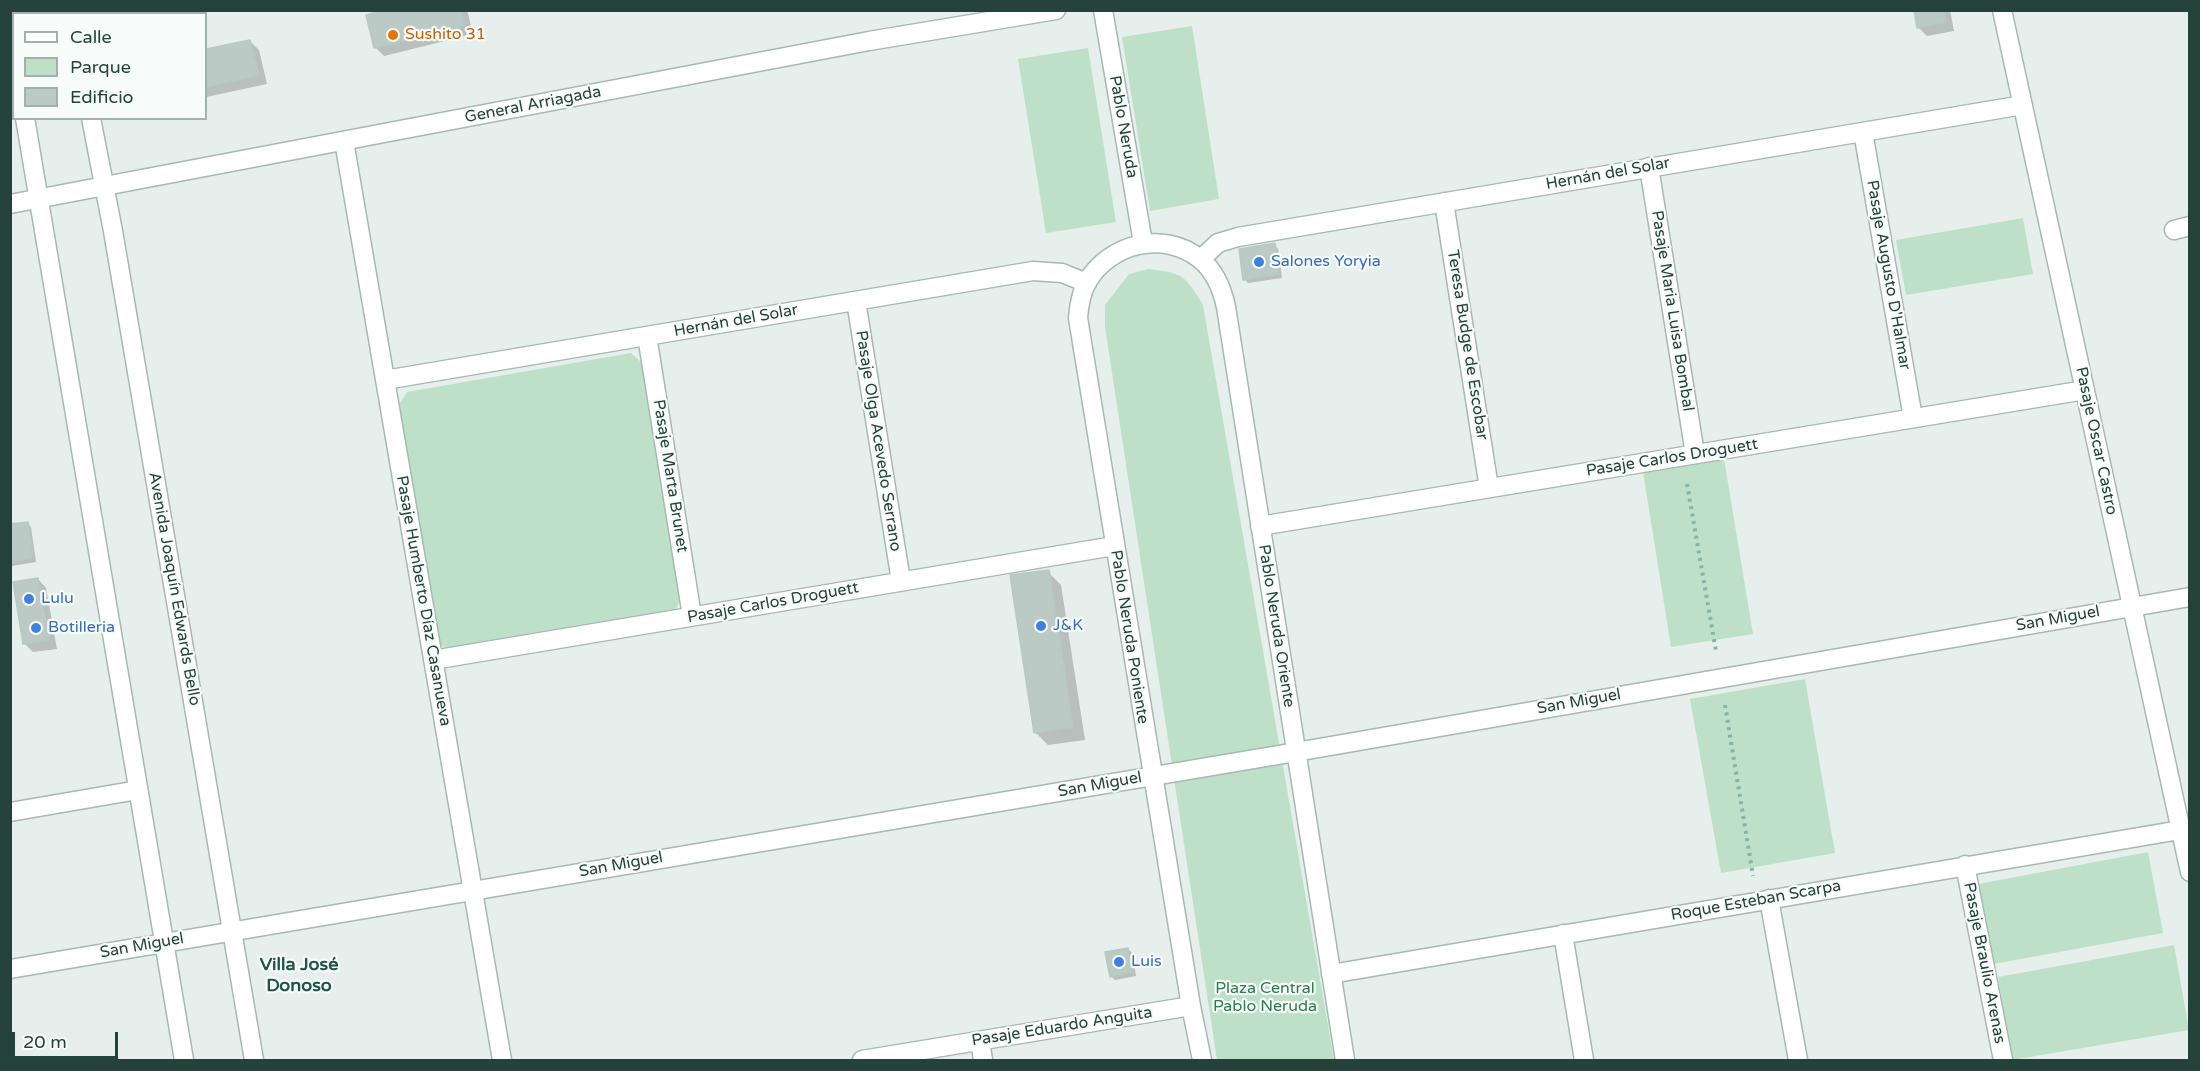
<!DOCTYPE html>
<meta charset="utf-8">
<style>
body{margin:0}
#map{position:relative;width:2200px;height:1071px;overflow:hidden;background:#e6efeb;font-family:"Varela Round",sans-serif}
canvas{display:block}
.frame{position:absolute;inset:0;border:12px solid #24423a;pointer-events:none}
.legend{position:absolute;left:12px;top:12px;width:195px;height:108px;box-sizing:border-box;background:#f7fbf9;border:2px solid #a3b1ad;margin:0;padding:8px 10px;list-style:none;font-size:18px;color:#24423a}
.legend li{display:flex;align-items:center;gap:12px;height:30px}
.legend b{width:30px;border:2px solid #a3b1ad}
.scale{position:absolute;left:12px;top:1032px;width:106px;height:27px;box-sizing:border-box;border:3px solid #24423a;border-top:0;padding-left:8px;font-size:18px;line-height:21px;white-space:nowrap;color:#24423a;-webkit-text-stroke:4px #f7fbf9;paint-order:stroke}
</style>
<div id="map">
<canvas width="2200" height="1071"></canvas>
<div class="frame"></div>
<ul class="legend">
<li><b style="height:8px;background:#fff"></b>Calle</li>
<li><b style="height:16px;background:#bfe0c8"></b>Parque</li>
<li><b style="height:16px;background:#bbcac4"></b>Edificio</li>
</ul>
<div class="scale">20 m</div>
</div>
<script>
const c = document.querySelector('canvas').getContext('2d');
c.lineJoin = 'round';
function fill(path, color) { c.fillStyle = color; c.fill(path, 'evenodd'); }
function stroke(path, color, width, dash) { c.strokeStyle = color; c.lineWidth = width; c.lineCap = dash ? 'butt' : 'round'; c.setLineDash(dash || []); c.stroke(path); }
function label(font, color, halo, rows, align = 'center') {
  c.font = font + ' "Varela Round",sans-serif'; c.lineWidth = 4.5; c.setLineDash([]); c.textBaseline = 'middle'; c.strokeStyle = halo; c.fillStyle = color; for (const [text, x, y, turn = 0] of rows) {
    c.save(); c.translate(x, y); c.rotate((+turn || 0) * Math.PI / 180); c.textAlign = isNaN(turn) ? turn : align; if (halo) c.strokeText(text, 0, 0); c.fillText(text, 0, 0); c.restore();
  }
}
const green = new Path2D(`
 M1192 26 1219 199 1150 211 1122 37Z
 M1088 48 1116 222 1046 233 1018 59Z
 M2023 218 2033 274 1906 295 1896 240Z
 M1148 269C1183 273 1185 275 1203 305L1334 1060H1217L1105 327V305L1129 274Z
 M631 353 642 363 681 598 674 613 447 648 437 644 398 406 407 392Z
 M1724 459 1753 634 1671 647 1643 472Z
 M1805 679 1835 853 1721 873 1690 699Z
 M2148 852 2163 933 1988 965 1973 885Z
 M2174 945 2189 1030 2012 1060 1998 977Z`);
const shadow = new Path2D(`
 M120 10H189L190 14H121Z
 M391 10H467L473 34 384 56 375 47Z
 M1915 10H1950L1954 31 1927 36 1918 27Z
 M250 41 259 50 267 84 206 97V51Z
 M1274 245 1278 249 1282 278 1248 283 1244 279Z
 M27 523 31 527 36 562 12 566 10 564V526Z
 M1048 572 1061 585 1085 740 1048 745 1035 732Z
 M38 579 46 588 57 649 33 652 25 644Z
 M1128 949 1132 953 1136 976 1115 980 1111 976Z`);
const building = new Path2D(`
 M119 10H183V14H120Z
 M384 10H461L465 25 374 48 366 15Z
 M1914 10H1944L1946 22 1917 28Z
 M250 40 259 75 206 87V49Z
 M1275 243 1279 274 1243 280 1239 249Z
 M28 522 33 558 10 562V524Z
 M1049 570 1073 727 1034 733 1010 575Z
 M38 578 49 640 23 644 13 582Z
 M1128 948 1133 972 1110 977 1105 952Z`);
const path = new Path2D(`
 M1687 484 1716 651
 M1725 705 1753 876`);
const minor = new Path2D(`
 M1103 10 1143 243
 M2002 10 2190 872
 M1863 132 1913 418
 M344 141 502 1060
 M1649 167 1695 454
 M1444 202 1489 488
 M2174 230 2190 226
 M1201 259 1218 243 1238 237 2023 105
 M856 301 901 581
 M647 336 692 616
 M385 380 1033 271 1062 273 1087 283
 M1260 526 2085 390
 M433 660 1114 546
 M10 812 138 790
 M1965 865 2003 1060
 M1769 899 1798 1060
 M1563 934 1584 1060
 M10 969 1296 752 2190 597
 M1331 974 2180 830
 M980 1041 983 1060
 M862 1060 1191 1006
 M1202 1060 1191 1006 1078 318C1079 305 1081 293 1087 282 1110 243 1164 230 1200 259 1215 271 1222 288 1226 307L1345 1060`);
const tertiary = new Path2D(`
 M72 10 73 14
 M10 26 14 45
 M25 118 184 1060
 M91 118 113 231 254 1060
 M10 204 869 41 1056 10`);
const markers = [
 [393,35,6,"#e8710a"],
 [1259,262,6,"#3f7fe0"],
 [29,599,6,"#3f7fe0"],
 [1041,626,6,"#3f7fe0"],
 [36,628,6,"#3f7fe0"],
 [1119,962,6,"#3f7fe0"]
];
const foodNames = [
 ["Sushito 31",405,35]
];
const streetNames = [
 ["General Arriagada",533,105,-11],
 ["Pablo Neruda",1123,127,80],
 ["Hernán del Solar",1608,174,-10],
 ["Pasaje Augusto D'Halmar",1888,275,80],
 ["Pasaje Maria Luisa Bombal",1672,311,81],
 ["Hernán del Solar",736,321,-10],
 ["Teresa Budge de Escobar",1467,345,81],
 ["Pasaje Olga Acevedo Serrano",878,441,81],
 ["Pasaje Oscar Castro",2096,441,78],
 ["Pasaje Carlos Droguett",1672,458,-9],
 ["Pasaje Marta Brunet",670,476,81],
 ["Avenida Joaquín Edwards Bello",174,589,80],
 ["Pasaje Humberto Díaz Casanueva",423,601,80],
 ["Pasaje Carlos Droguett",773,603,-10],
 ["San Miguel",2058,619,-10],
 ["Pablo Neruda Oriente",1276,626,81],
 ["Pablo Neruda Poniente",1129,637,81],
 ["San Miguel",1579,702,-10],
 ["San Miguel",1100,785,-10],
 ["San Miguel",621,865,-10],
 ["Roque Esteban Scarpa",1756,901,-10],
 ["San Miguel",142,946,-10],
 ["Pasaje Braulio Arenas",1984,963,79],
 ["Pasaje Eduardo Anguita",1062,1027,-9]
];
const shopNames = [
 ["Salones Yoryia",1271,262],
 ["Lulu",41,599],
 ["J&K",1053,626],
 ["Botilleria",48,628],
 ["Luis",1131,962]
];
const parkNames = [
 ["Plaza Central",1265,989],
 ["Pablo Neruda",1265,1007]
];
const neighbourhoodNames = [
 ["Villa José",299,965],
 ["Donoso",299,986]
];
fill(green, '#bfe0c8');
fill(shadow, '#0003');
fill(building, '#bbcac4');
stroke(building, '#b8c9c2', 1.5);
stroke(minor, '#a8b8b2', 21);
stroke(tertiary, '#a8b8b2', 21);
stroke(path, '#86b3a5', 4, [3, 4.5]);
stroke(minor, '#fff', 18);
stroke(tertiary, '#fff', 18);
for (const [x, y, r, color] of markers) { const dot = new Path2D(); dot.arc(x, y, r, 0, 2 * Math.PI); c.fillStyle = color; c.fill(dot); stroke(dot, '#f7fbf9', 2); }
label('16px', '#c56008', '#f7fbf9', foodNames, 'left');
label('16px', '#24423a', '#f7fbf9', streetNames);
label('16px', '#366cbe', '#f7fbf9', shopNames, 'left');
label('16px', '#2d7a4b', '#f7fbf9', parkNames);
label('bold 18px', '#1f5548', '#f7fbf9', neighbourhoodNames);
</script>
